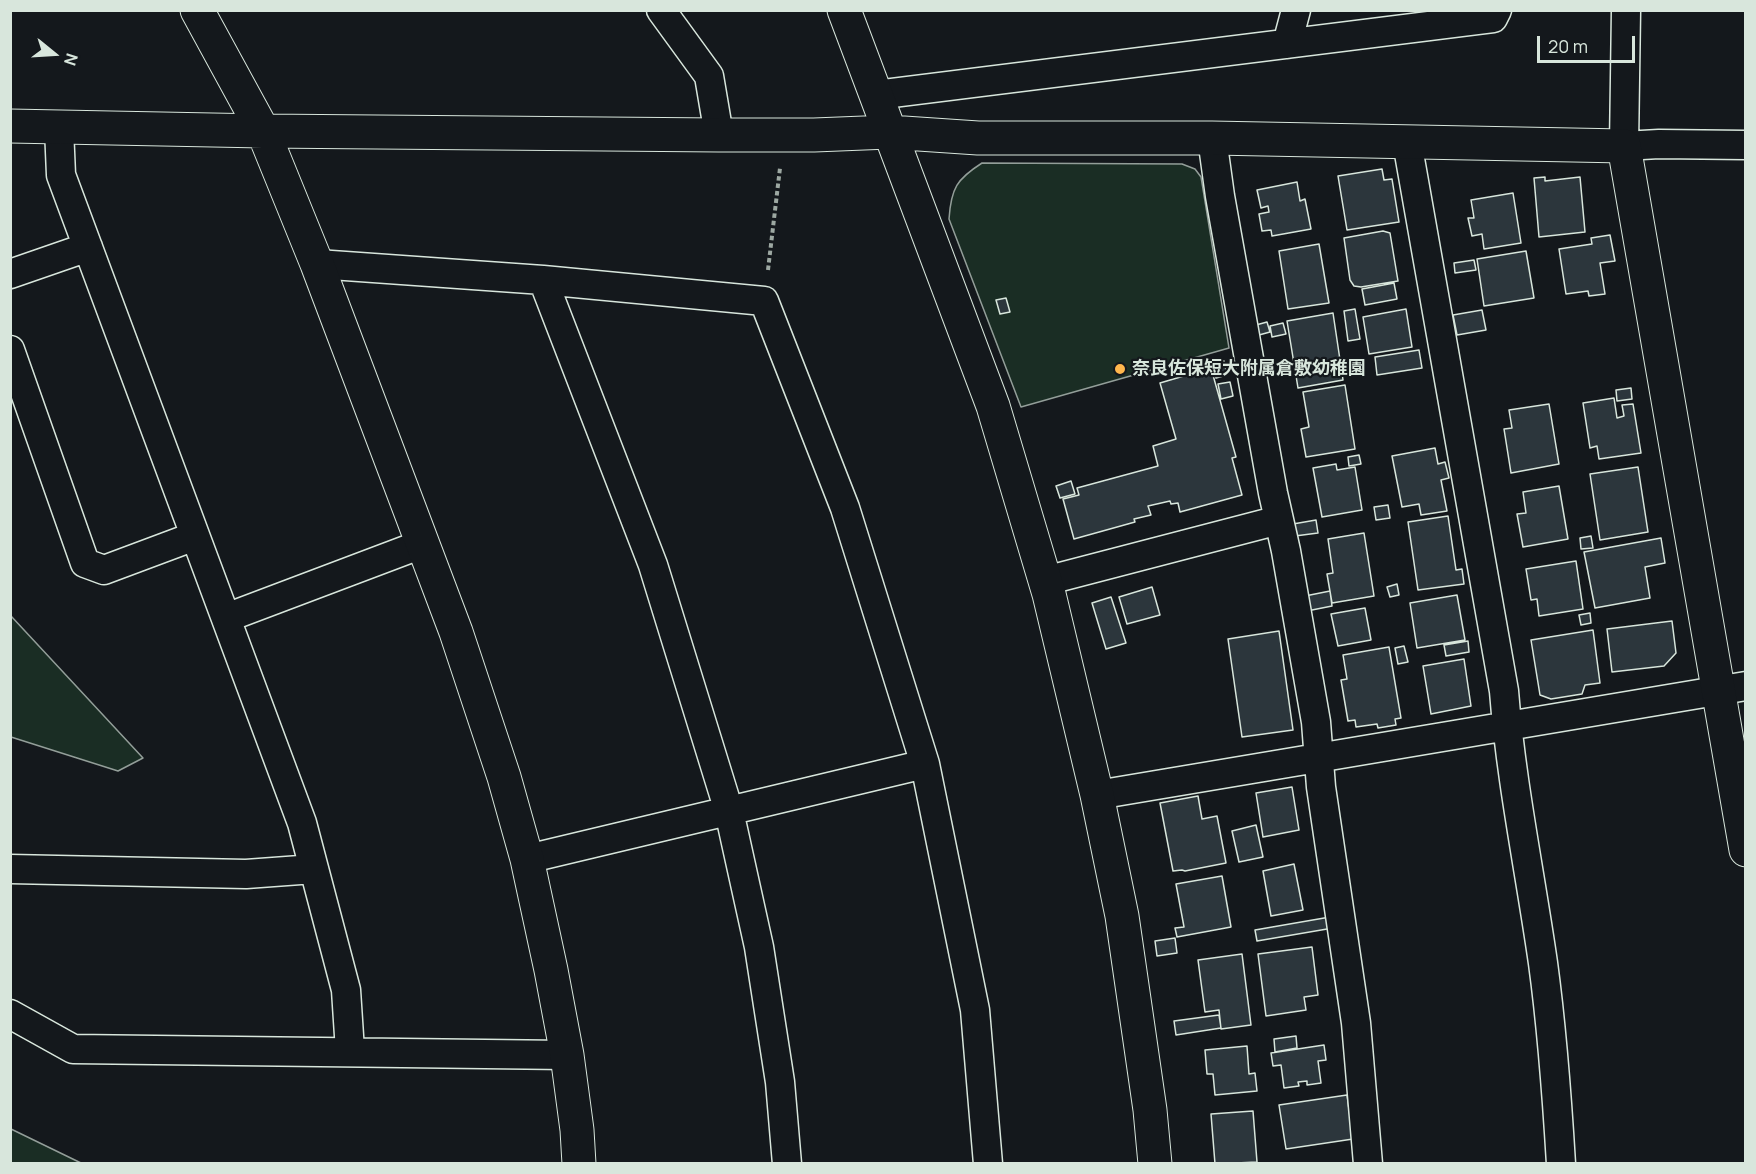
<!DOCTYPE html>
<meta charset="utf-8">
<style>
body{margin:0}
#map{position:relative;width:1756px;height:1174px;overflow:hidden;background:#14181c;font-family:Manrope,sans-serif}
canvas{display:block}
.frame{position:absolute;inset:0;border:12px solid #d8e6dc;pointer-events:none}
.north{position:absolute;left:24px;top:24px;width:60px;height:60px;-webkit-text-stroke:4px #14181c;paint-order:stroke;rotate:108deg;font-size:16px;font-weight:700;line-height:24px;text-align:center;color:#d8e6dc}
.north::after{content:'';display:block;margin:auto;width:21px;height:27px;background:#d8e6dc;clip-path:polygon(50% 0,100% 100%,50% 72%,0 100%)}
.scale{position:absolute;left:1537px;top:36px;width:98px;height:27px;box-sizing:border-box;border:3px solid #d8e6dc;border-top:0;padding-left:8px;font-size:18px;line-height:21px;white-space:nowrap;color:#d8e6dc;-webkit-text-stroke:4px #14181c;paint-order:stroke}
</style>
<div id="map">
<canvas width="1756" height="1174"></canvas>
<div class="frame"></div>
<div class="north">N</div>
<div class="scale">20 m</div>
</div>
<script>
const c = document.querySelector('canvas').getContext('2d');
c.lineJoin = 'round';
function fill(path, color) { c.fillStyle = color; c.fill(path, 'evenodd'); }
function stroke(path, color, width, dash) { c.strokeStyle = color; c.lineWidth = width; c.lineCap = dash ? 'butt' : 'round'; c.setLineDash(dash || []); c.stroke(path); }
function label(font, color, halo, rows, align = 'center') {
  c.font = font + ' Manrope,"Noto Sans JP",sans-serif'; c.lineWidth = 4.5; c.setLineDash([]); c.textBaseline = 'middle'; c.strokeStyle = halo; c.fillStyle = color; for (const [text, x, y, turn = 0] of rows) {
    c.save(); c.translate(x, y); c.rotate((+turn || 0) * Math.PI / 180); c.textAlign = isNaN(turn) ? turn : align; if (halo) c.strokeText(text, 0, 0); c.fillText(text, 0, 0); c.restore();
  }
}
const green = new Path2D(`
 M982 163 1182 164 1195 169 1201 177 1229 348 1021 407 949 219C951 188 957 179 982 163Z
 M11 616 143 758 118 771 11 737Z
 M10 1129H11L81 1163H11Z`);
const building = new Path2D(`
 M1382 169 1384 180 1392 179 1399 222 1347 230 1338 176Z
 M1545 177V181L1580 177 1585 232 1539 237 1534 178Z
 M1297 182 1300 201 1305 199 1311 229 1272 236 1271 230 1262 231 1259 214 1269 212 1268 206 1261 208 1257 190Z
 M1513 193 1521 243 1484 249 1482 234 1472 236 1468 218H1474L1471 200Z
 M1383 231 1390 233 1398 281 1361 287 1354 286 1350 280 1344 238Z
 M1610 235 1615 261 1600 263 1605 294 1589 296 1588 291 1566 294 1559 249 1592 244 1591 238Z
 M1319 244 1329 303 1288 309 1279 251Z
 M1526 251 1534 298 1484 306 1477 259Z
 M1474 260 1476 270 1455 273 1454 263Z
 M1394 283 1397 299 1365 305 1362 289Z
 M1006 298 1010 312 1000 314 996 300Z
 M1355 309 1360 339 1348 341 1344 311Z
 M1406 309 1412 347 1369 354 1363 317Z
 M1482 310 1486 330 1457 335 1453 315Z
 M1333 313 1343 380 1298 388 1287 321Z
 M1267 322 1270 332 1259 335 1256 325Z
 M1283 323 1286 334 1272 337 1270 326Z
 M1419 350 1422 368 1377 375 1375 357Z
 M1224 361 1227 375 1216 378 1213 363Z
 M1211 368 1236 457 1232 458 1242 495 1180 512 1178 503 1171 504 1170 501 1148 506 1151 515 1134 519 1135 522 1074 539 1063 499 1079 495 1077 488 1158 466 1153 446 1176 439 1160 383Z
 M1230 382 1233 396 1221 399 1218 384Z
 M1345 385 1355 449 1306 457 1301 429 1309 427 1303 392Z
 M1631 388 1632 399 1617 401 1616 390Z
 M1614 398 1617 418 1624 416 1622 405 1633 404 1641 453 1599 459 1597 446 1590 448 1583 403Z
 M1549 404 1559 464 1511 473 1504 429 1512 428 1509 410Z
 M1435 448 1438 464 1445 462 1449 478 1441 480 1447 511 1421 515 1419 504 1402 507 1392 456Z
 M1359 455 1361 464 1349 466 1348 457Z
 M1336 464 1337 470 1355 467 1362 510 1322 517 1313 468Z
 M1638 467 1648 532 1600 540 1590 474Z
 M1071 481 1075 494 1060 498 1056 486Z
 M1559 486 1568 539 1523 547 1517 514 1526 513 1523 492Z
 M1388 505 1390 518 1376 520 1374 507Z
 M1448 516 1456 570 1462 569 1464 584 1418 590 1408 522Z
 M1316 520 1318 533 1295 536 1293 524Z
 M1364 533 1374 596 1332 603 1327 574 1333 573 1328 539Z
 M1591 536 1593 548 1581 549 1580 538Z
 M1661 538 1665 563 1645 567 1650 598 1595 608 1584 552Z
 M1576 561 1583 609 1539 616 1537 599 1531 600 1526 569Z
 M1397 584 1399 595 1390 597 1387 587Z
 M1152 587 1160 615 1127 624 1119 597Z
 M1330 591 1332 606 1307 611 1305 596Z
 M1457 595 1465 640 1417 648 1410 603Z
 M1111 597 1126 643 1106 649 1092 603Z
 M1365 608 1371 640 1338 646 1331 614Z
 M1590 613 1591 623 1581 625 1579 615Z
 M1672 621 1676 653 1664 666 1612 672 1607 629Z
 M1593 630 1600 683 1585 685 1582 694 1551 699 1540 695 1531 640Z
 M1279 631 1293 730 1242 737 1228 639Z
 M1468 641 1469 652 1446 656 1444 645Z
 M1404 646 1408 662 1398 664 1395 648Z
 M1389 647 1401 718 1395 719 1396 725 1378 728 1377 724 1356 727 1355 720 1348 721 1341 680 1347 679 1343 655Z
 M1464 659 1471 706 1431 714 1423 666Z
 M1292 787 1299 830 1263 837 1256 793Z
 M1198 796 1202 819 1217 816 1226 863 1185 871 1182 870 1173 871 1160 803Z
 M1256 825 1263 857 1239 862 1232 831Z
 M1294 864 1303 910 1271 916 1263 871Z
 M1222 876 1231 927 1177 937 1175 928 1184 927 1176 884Z
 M1330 917 1333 928 1257 941 1255 930Z
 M1175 938 1177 953 1157 956 1155 941Z
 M1312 947 1318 995 1304 997 1306 1010 1266 1016 1258 954Z
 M1242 954 1251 1025 1221 1029 1219 1010 1205 1012 1198 960Z
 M1219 1015 1221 1028 1176 1035 1174 1021Z
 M1296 1036 1297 1048 1275 1052 1274 1039Z
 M1324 1045 1326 1060 1318 1061 1321 1083 1307 1085V1081L1298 1082 1299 1086 1284 1088 1281 1065 1273 1066 1271 1053Z
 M1247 1046 1249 1074 1255 1073 1257 1091 1215 1095 1213 1074H1207L1205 1050Z
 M1347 1095 1353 1139 1286 1149 1279 1105Z
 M1253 1111 1257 1162 1215 1164 1211 1114Z`);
const path = new Path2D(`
 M768 270 780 168`);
const street = new Path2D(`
 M661 10 709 76 719 135
 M1626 10 1624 146 1659 144 1746 145
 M1287 44 1296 10
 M876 95 1493 18 1497 10
 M59 128 61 175 302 823 346 990 350 1051
 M1212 138 1220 196 1273 493 1286 551 1316 722 1321 787 1356 1023 1368 1164
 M1407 142 1504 691C1511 782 1530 872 1543 963 1552 1029 1557 1097 1561 1164
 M317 264 543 280 764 301 845 508 925 764 975 1010 988 1164
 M10 274 88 247
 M543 280 653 565 729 811 759 947 780 1082 787 1164
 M10 350 85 563 104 570 195 536
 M1045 581 1279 520
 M226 618 422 544
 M1097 795 1746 686
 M527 859 925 764
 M10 869 246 874 314 869
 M10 1014 73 1049 567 1055`);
const secondary = new Path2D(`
 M197 10 263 131 317 264 456 632 504 777 527 859 551 970 567 1055 577 1130 579 1164
 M844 10 993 406 1049 594 1097 795 1122 916 1150 1110 1155 1164
 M10 126 263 131 719 135H814L889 132 978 138H1212L1624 146 1746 850`);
const markers = [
 [1120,369,6,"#ffb74d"]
];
const poiNames = [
 ["奈良佐保短大附属倉敷幼稚園",1132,369]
];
fill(green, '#1a2d24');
stroke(green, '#939e99', 1.5);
fill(building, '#2c363c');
stroke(building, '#d8e6dc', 1.5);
stroke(street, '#d8e6dc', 31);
stroke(secondary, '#d8e6dc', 35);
stroke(path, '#9da8a2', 4, [4.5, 3]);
stroke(street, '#14181c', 28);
stroke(secondary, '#14181c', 33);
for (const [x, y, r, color] of markers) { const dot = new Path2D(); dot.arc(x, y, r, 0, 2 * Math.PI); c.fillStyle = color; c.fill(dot); stroke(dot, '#14181c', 2); }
label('bold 18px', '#d8e6dc', '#14181c', poiNames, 'left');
</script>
